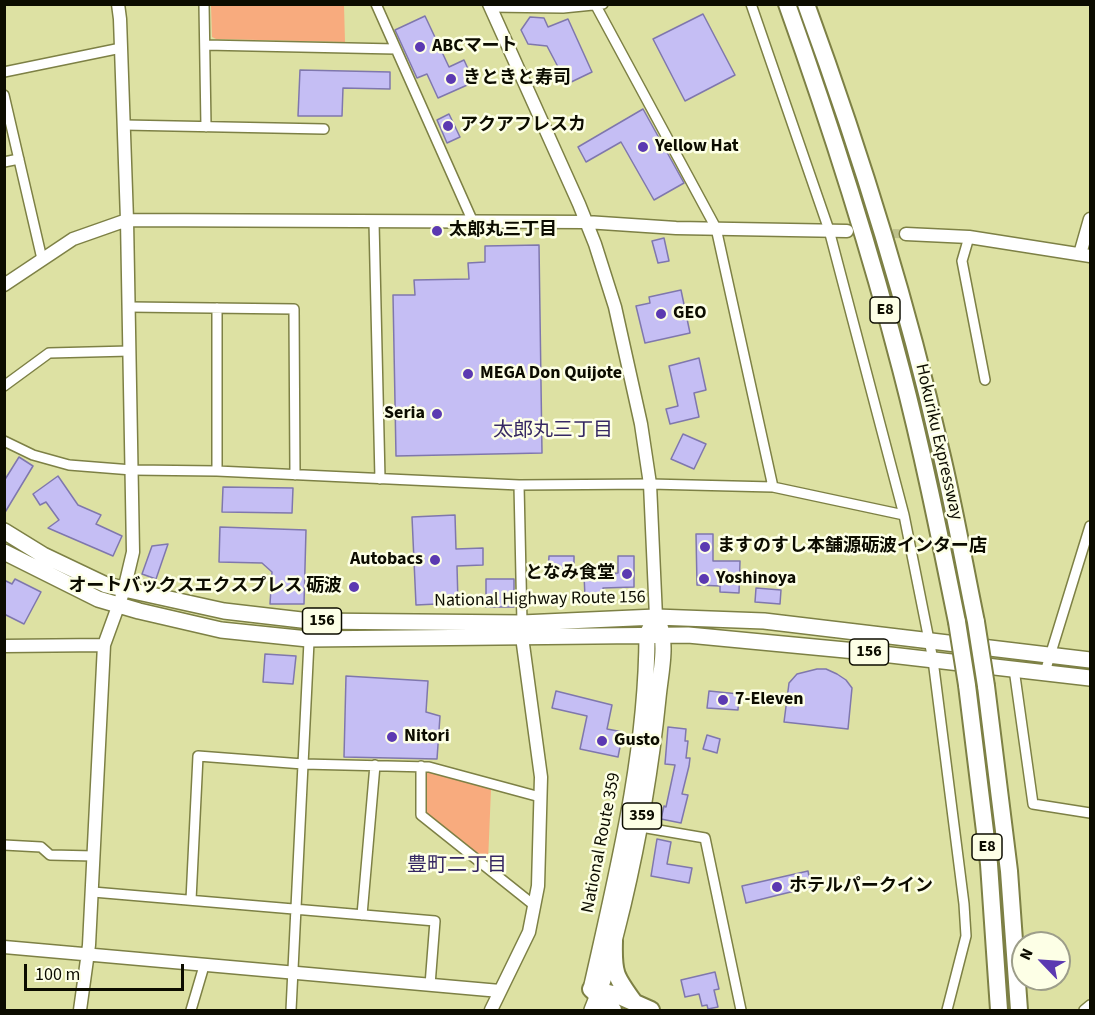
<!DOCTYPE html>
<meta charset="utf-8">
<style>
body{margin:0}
#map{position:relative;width:1095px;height:1015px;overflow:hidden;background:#dde1a3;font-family:"Source Sans 3",sans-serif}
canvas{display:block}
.frame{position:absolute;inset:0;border:6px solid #0c0c00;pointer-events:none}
.north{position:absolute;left:1011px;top:931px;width:60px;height:60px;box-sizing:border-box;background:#fdffe6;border:2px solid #9d9e8a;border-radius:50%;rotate:295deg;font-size:16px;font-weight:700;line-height:24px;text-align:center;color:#0c0c00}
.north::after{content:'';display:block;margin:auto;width:21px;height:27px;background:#5b39b1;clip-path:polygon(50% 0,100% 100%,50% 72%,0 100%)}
.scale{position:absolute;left:24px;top:964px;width:160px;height:27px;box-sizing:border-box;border:3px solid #0c0c00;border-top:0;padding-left:8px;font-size:18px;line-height:21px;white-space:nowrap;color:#0c0c00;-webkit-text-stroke:4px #fdffe6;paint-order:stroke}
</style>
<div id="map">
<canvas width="1095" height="1015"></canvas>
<div class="frame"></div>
<div class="north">N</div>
<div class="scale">100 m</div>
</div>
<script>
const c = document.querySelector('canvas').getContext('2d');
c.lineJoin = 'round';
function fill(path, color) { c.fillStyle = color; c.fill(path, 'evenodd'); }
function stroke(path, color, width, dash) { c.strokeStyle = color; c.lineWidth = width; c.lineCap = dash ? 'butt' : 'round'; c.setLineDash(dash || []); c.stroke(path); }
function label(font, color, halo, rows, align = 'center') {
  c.font = font + ' "Source Sans 3","Noto Sans JP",sans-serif'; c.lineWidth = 5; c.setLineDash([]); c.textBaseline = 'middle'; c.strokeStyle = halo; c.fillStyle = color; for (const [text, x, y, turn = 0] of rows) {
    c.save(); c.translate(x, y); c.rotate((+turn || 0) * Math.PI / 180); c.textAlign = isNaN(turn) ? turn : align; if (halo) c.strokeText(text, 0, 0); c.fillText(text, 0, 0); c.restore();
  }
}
const green = new Path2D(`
 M211 5H344L345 42 216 39 212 37Z
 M424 769 491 789 488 862 423 814Z`);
const building = new Path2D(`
 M703 14 735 75 685 101 653 39Z
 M425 16 449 67 464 60 474 82 438 98 427 74 417 78 395 30Z
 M530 17 544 18 548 27 568 19 592 72 567 84 547 46 528 44 521 30Z
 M300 70 390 72V89L343 88 342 116H298Z
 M643 109 684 183 654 200 621 142 586 162 578 147Z
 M449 114 460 137 447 143 437 120Z
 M664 238 669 261 658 263 652 241Z
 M539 245 542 453 396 456 393 295H415L414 280 469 279 468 263 485 262V246Z
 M681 290 690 333 645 343 636 306 650 303 649 297Z
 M699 358 706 390 694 393 699 417 670 424 666 409 678 406 669 366Z
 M683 434 706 444 694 469 671 459Z
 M19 457 33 466 4 514V481Z
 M58 476 78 505 101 515 96 524 122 536 113 556 48 528 59 520 46 502 40 505 33 494Z
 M223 487 293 488 292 513 222 512Z
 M455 515 456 549 483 548V565L457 566 458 603 416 605 412 517Z
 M220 527 306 530 304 604H270L272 572 262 563 219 562Z
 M696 534H713V561H740L739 593 720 592V586L697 585Z
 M168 544 156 579 142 574 152 546Z
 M549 556H574V575L548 574Z
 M618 556H634V587L603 588 604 596 585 597 584 575 618 573Z
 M15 579 41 592 24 624 4 614V580L12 584Z
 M486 579H514V607H486Z
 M756 588 781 590 780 604 755 602Z
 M265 654 296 656 293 684 263 682Z
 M817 669H826L837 674 846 680 852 688 848 729 784 722 789 683 797 674Z
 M346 676 428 681 426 712 440 716 437 759 344 757Z
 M556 691 612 705 607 729 623 732 618 757 580 749 587 716 552 708Z
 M709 691 739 694 738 710 707 708Z
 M668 727 686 729 685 741H688L686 758H690L689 766 682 794 688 795 681 823 661 819 664 806 666 807 675 765 665 764Z
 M707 735 720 739 717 753 703 749Z
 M657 839 671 842 667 864 692 868 689 883 651 876Z
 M808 871 811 887 746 903 742 886Z
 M715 972 719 989 714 990 718 1007 708 1009 707 1005 702 1006 699 994 685 997 681 980Z`);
const minorTunnel = new Path2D(`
 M879 233 906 234`);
const minor = new Path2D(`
 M204 4 206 127
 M376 4 473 222
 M595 4 716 228 773 487
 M490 7 563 8 603 4
 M205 45 396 49
 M4 72 121 48
 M4 95 42 259
 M124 125 324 129
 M4 162 19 159
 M374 222 380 479
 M969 237 962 261 985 380
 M129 307 294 309 295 475
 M217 308V471
 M4 386 49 353 130 351
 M4 441 33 455 69 465 132 470 217 471 519 485 650 484 773 487 904 515 829 230 751 4
 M519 485 522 623
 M904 515 933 660 964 904 966 936 947 1010
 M1014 669 1033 804 1090 813
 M1045 672 1090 526
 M421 766V815L535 906
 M641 827 705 838 741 1010
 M4 845 41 847 50 855 94 856
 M93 892 435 921 430 985
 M191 900 198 756 303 764 429 767 540 797
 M362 915 375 765
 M191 1010 204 966
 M291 1010 310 621
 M1084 1010 1090 1005`);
const tertiary = new Path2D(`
 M489 4 579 204 595 244 615 307 641 424 650 484 656 617
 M906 234 969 237 1090 256
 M1080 254 1090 219
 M4 285 73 239 127 220 586 222 676 228 847 231
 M4 646 104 645 124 590 133 552 127 220 120 19 118 4
 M4 947 500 991
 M80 1010 89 945 104 645
 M491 1010 529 932 538 886 541 777 522 637`);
const trunk = new Path2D(`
 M4 531 43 555 106 585 224 611 310 621 522 623 656 617 764 621 1090 660
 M4 552 98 599 139 611 221 630 308 639 688 635 856 651 1090 678
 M592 985C618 869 647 753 647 634L652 625
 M592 1010C606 977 614 941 623 905 639 837 651 768 658 698 660 676 667 647 660 626`);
const motorway = new Path2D(`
 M787 4C830 124 869 246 901 369 923 453 940 538 957 622
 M806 4C859 149 906 298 940 448 954 506 964 564 976 622
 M967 685 989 864 999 1010
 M986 686 1009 871 1019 1010
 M614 941C613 973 615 976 634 1002
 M591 989 617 995 651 1010
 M591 989 613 1010`);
const motorwayBridge = new Path2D(`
 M957 622 967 685
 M976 622 986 686`);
const markers = [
 [420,47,6,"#5b39b1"],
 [451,79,6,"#5b39b1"],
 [448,126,6,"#5b39b1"],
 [643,147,6,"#5b39b1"],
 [437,231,6,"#5b39b1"],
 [661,314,6,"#5b39b1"],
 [468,374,6,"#5b39b1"],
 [437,414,6,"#5b39b1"],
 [705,547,6,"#5b39b1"],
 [435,560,6,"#5b39b1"],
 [627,574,6,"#5b39b1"],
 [704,579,6,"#5b39b1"],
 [354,587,6,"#5b39b1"],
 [723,700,6,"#5b39b1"],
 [392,737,6,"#5b39b1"],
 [602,741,6,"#5b39b1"],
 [777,887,6,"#5b39b1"]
];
const shields = [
 [885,310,30],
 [322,621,39],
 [869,652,39],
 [642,816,39],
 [987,847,30]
];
const shieldNames = [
 ["E8",885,310],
 ["156",322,621],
 ["156",869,652],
 ["359",642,816],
 ["E8",987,847]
];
const poiNames = [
 ["ABCマート",432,47],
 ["きときと寿司",463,79],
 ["アクアフレスカ",460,126],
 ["Yellow Hat",655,147],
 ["太郎丸三丁目",449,231],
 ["GEO",673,314],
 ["MEGA Don Quijote",480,374],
 ["Seria",425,414,"right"],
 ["ますのすし本舗源砺波インター店",717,547],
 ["Autobacs",423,560,"right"],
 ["となみ食堂",615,574,"right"],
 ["Yoshinoya",716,579],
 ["オートバックスエクスプレス 砺波",342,587,"right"],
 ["7-Eleven",735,700],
 ["Nitori",404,737],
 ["Gusto",614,741],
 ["ホテルパークイン",789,887]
];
const streetNames = [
 ["Hokuriku Expressway",938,442,77],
 ["National Highway Route 156",540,600,-1],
 ["National Route 359",602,843,-79]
];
const neighbourhoodNames = [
 ["太郎丸三丁目",553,432],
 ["豊町二丁目",457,867]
];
fill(green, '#f8ab7e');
fill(building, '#c5bef4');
stroke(building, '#7f77ad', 1.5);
stroke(minorTunnel, '#bec18b', 9, [9, 4.5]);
stroke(minor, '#7d8045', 12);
stroke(tertiary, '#7d8045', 15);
stroke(trunk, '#7d8045', 18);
stroke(motorway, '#7d8045', 20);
stroke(minor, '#fff', 9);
stroke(tertiary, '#fff', 12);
stroke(trunk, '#fff', 15);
stroke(motorway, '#fff', 16);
stroke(motorwayBridge, '#7d8045', 20, []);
stroke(motorwayBridge, '#fff', 16);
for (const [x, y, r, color] of markers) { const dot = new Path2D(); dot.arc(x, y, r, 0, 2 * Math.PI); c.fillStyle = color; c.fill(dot); stroke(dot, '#fdffe6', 2); }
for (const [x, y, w] of shields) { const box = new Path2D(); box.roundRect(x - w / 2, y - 13, w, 26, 4.5); c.fillStyle = '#fdffe6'; c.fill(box); stroke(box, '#0c0c00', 1.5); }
label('bold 16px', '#0c0c00', null, shieldNames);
label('bold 18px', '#0c0c00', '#fdffe6', poiNames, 'left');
label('18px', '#0c0c00', '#fdffe6', streetNames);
label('20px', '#362863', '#fdffe6', neighbourhoodNames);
</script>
